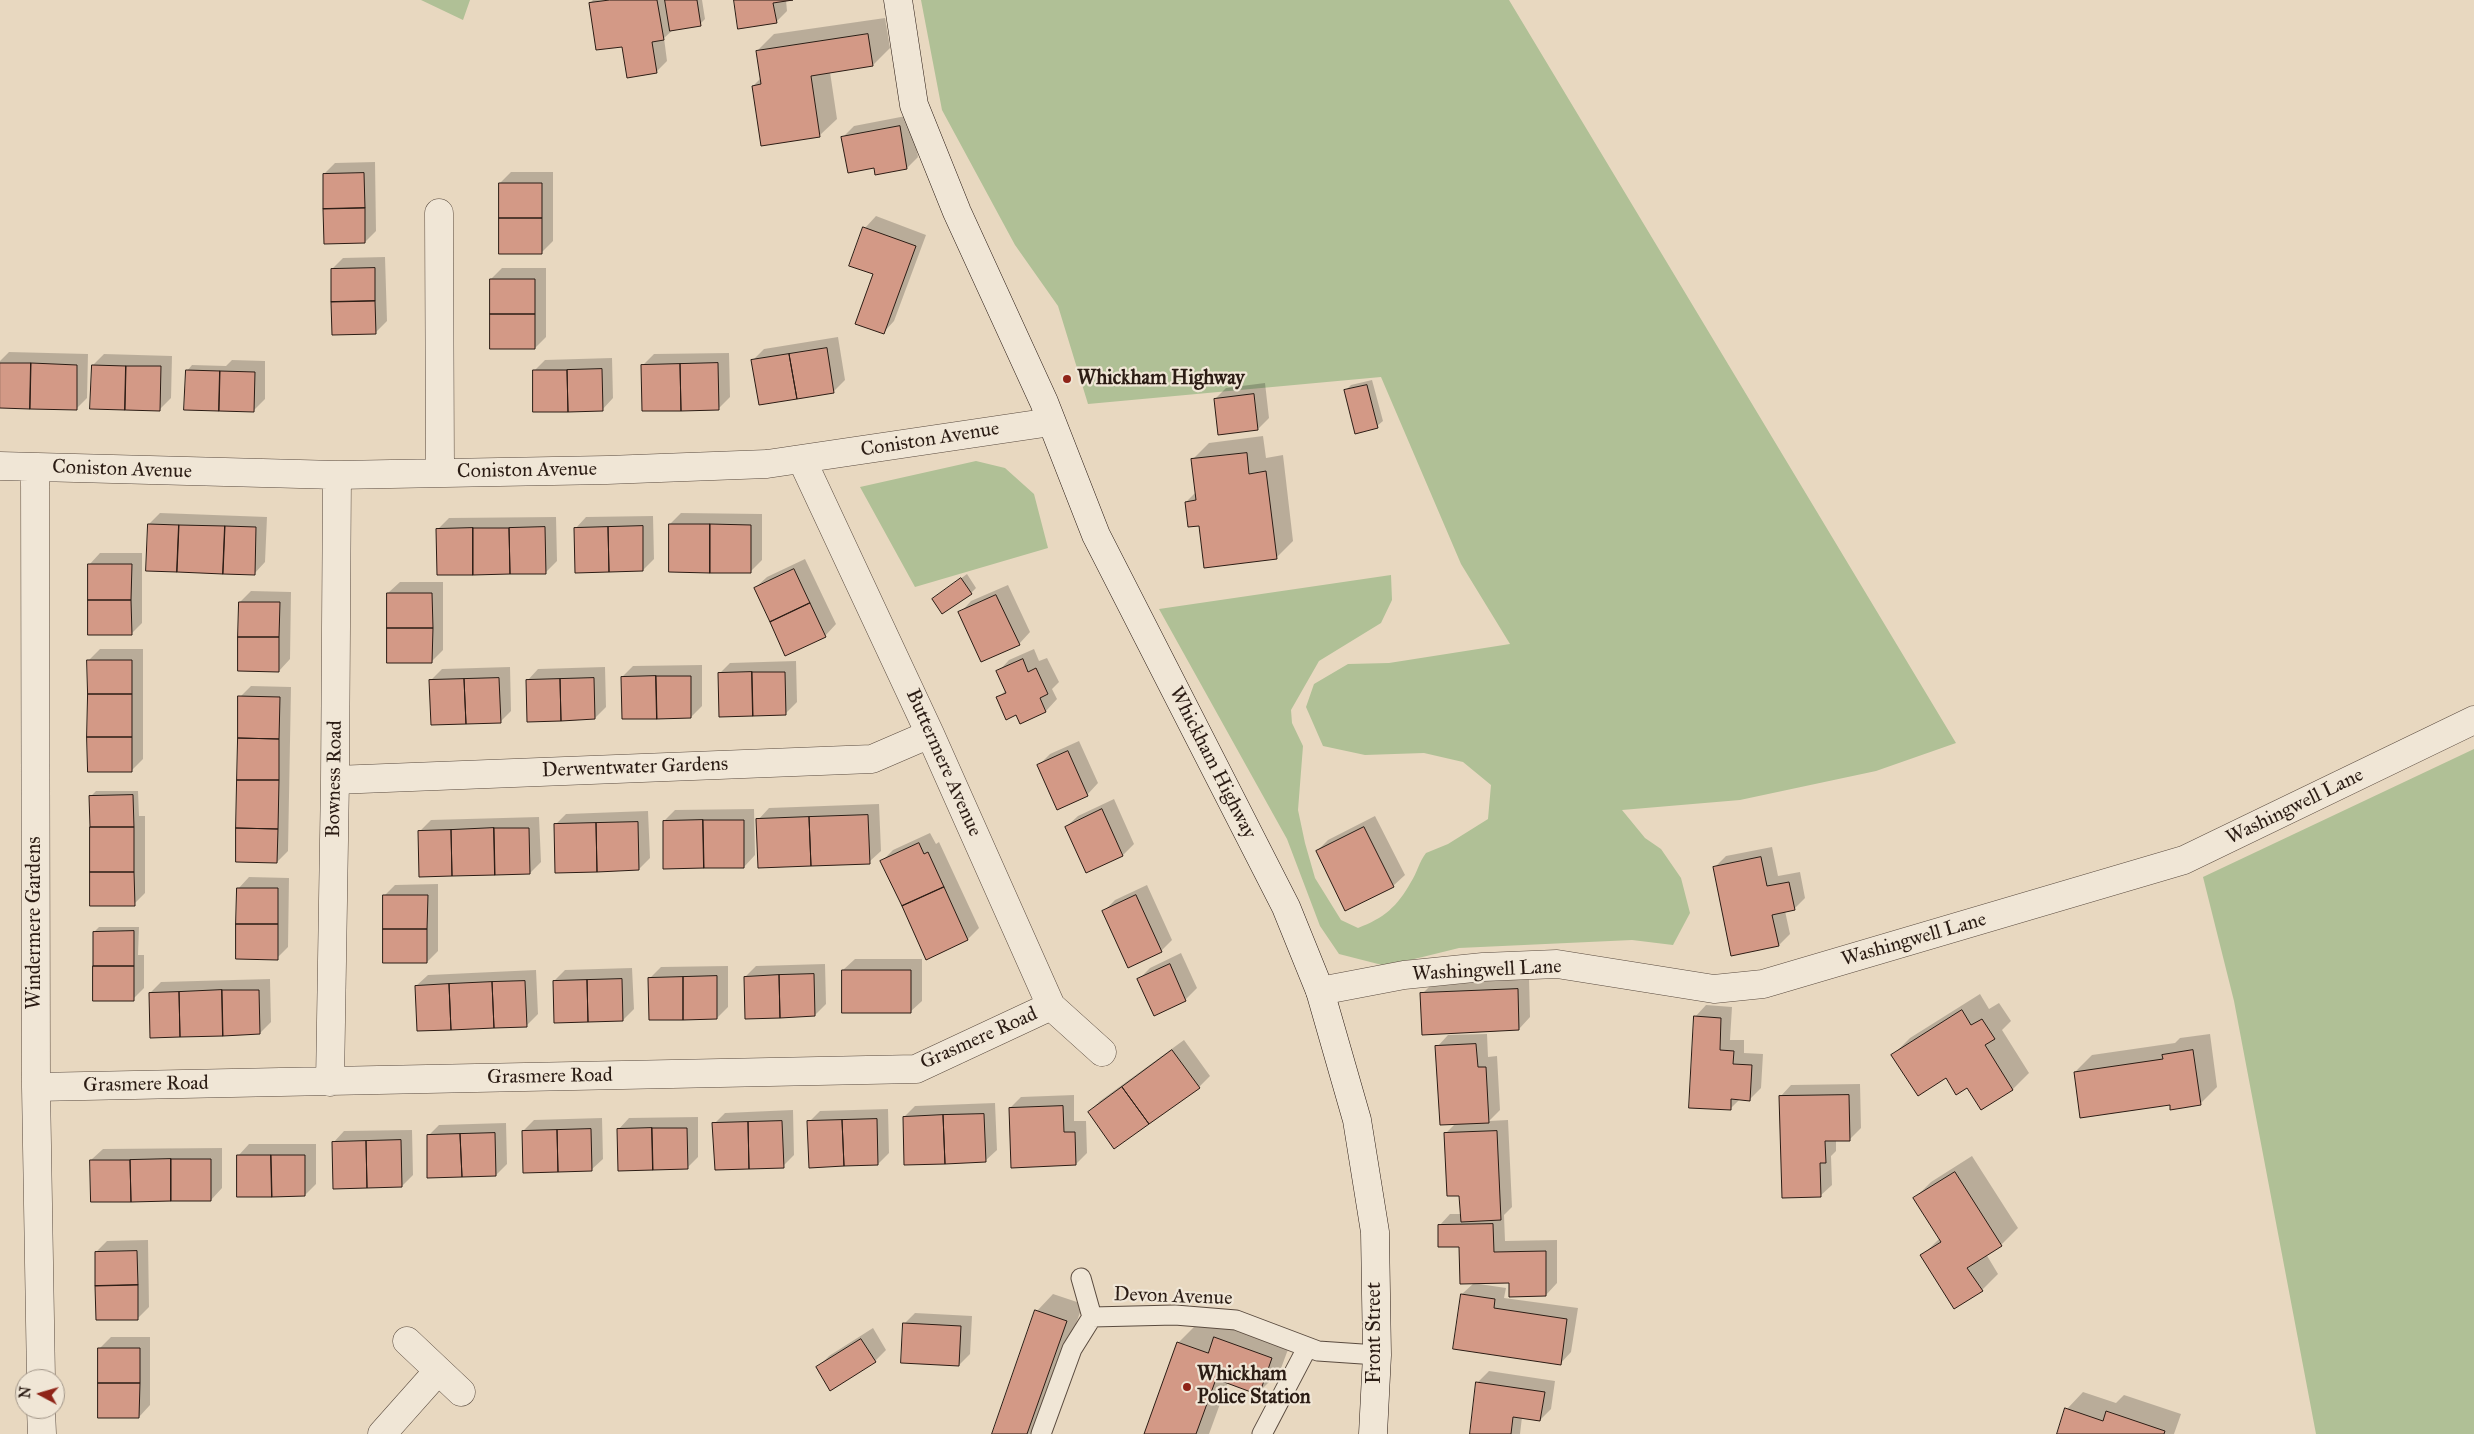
<!DOCTYPE html>
<style>
body{margin:0}
#map{position:relative;width:2474px;height:1434px;overflow:hidden;background:#e8d8c0;font-family:"IM FELL Great Primer",serif}
canvas{display:block}
.north{position:absolute;left:15px;top:1369px;width:50px;height:50px;box-sizing:border-box;background:#f0e6d6;border:1px solid #a19588;border-radius:50%;rotate:276deg;font-size:14px;font-weight:700;line-height:20px;text-align:center;color:#2b1c14}
.north::after{content:'';display:block;margin:auto;width:18px;height:22px;background:#8f2418;clip-path:polygon(50% 0,100% 100%,50% 72%,0 100%)}
</style>
<div id="map">
<canvas width="2474" height="1434"></canvas>
<div class="north">N</div>
</div>
<script>
const c = document.querySelector('canvas').getContext('2d');
c.lineJoin = 'round';
function fill(path, color) { c.fillStyle = color; c.fill(path, 'evenodd'); }
function stroke(path, color, width, dash) { c.strokeStyle = color; c.lineWidth = width; c.lineCap = dash ? 'butt' : 'round'; c.setLineDash(dash || []); c.stroke(path); }
function label(font, color, halo, rows, align = 'center') {
  c.font = font + ' "IM FELL Great Primer",serif'; c.lineWidth = 4.5; c.setLineDash([]); c.textBaseline = 'middle'; c.strokeStyle = halo; c.fillStyle = color; for (const [text, x, y, turn = 0] of rows) {
    c.save(); c.translate(x, y); c.rotate((+turn || 0) * Math.PI / 180); c.textAlign = isNaN(turn) ? turn : align; if (halo) c.strokeText(text, 0, 0); c.fillText(text, 0, 0); c.restore();
  }
}
const green = new Path2D(`
 M421 0H470L463 20Z
 M921 0H1509L1956 743 1876 771 1740 800 1622 810 1645 838 1661 849 1681 878 1690 913 1673 945 1632 940 1459 948 1386 966 1339 954 1320 926 1287 839 1159 609 1391 575 1392 600 1381 623 1319 661 1291 710 1292 723 1303 746 1298 810 1305 843 1315 878 1341 920 1358 928C1384 918 1397 907 1411 882 1417 873 1419 862 1426 853L1448 844 1488 819 1491 785 1463 762 1424 753 1365 755 1323 746 1306 707 1314 684 1348 664 1389 663 1510 644 1461 564 1381 377 1088 404 1058 306 1015 245 942 110Z
 M976 461 1005 468 1034 494 1048 548 915 587 860 487Z
 M2474 749V1434H2316L2234 1001 2203 877Z`);
const shadow = new Path2D(`
 M593 0H702L705 19 700 24 674 29 664 38 667 61 656 72 623 45 590 3Z
 M735 0H786L787 11 776 22Z
 M885 18 890 48 873 65 830 72 837 119 820 135 753 86 761 78 757 51 774 34Z
 M911 115 918 157 907 168 876 174 875 167 842 138 854 126Z
 M375 162 376 231 365 242 324 174 335 163Z
 M511 172H553V241L542 252 500 183Z
 M876 216 926 235 894 321 883 333 865 228Z
 M385 257 387 321 375 333 332 269 343 258Z
 M502 268H546V337L535 348 491 279Z
 M838 337 845 380 834 391 753 360 764 349Z
 M9 352 88 354 87 398 76 409 0 407V361Z
 M729 353 730 397 718 409 642 366 654 354Z
 M104 354 172 356 171 398 160 409 93 365Z
 M612 358 613 398 602 410 534 371 545 360Z
 M232 360 265 361V399L254 410 187 371 192 365 226 366Z
 M1372 380 1383 421 1377 426 1345 391 1351 385Z
 M1265 383 1269 418 1258 429 1215 399 1226 388Z
 M1263 436 1266 458 1283 455 1293 541 1276 558 1200 525 1186 502 1196 492 1192 460 1209 443Z
 M160 513 267 517 265 562 254 574 149 524Z
 M681 513 762 514V560L750 572 670 524Z
 M653 516 654 559 643 570 575 529 586 517Z
 M556 517 557 561 545 573 438 529 449 518Z
 M100 553H142V623L131 634 89 565Z
 M805 559 836 624 825 636 755 588 767 577Z
 M967 574 976 588 971 593 933 599Z
 M400 582H443V650L432 661 388 593Z
 M1008 585 1030 632 1019 644 960 613 971 601Z
 M251 591 291 592 290 659 279 671 240 602Z
 M100 649H143V759L132 770 88 661Z
 M1034 649 1039 661 1047 658 1059 682 1052 689 1057 699 1046 711 1020 722 1016 714 998 698 1006 690 998 672 1009 660Z
 M796 661 797 702 786 713 719 674 730 663Z
 M702 665V706L691 717 622 677 633 666Z
 M510 667 511 711 500 722 431 680 442 669Z
 M605 667 606 707 595 718 527 681 538 669Z
 M251 686 291 687 288 851 277 862 240 697Z
 M1079 741 1098 783 1087 795 1039 765 1050 754Z
 M96 791H138L139 816H145V893L134 904 91 796Z
 M1114 799 1134 844 1123 855 1087 871 1066 827 1078 816Z
 M879 804 881 851 869 862 758 820 769 808Z
 M754 809 755 855 744 867 664 821 675 810Z
 M648 811 650 858 639 869 555 825 566 814Z
 M1375 816 1405 875 1393 886 1317 851 1328 840Z
 M539 817 541 862 530 873 420 831 431 820Z
 M930 833 936 844 939 842 979 928 968 939 927 958 882 861 893 850Z
 M1772 847 1778 876 1800 872 1805 898 1794 909 1785 911 1790 934 1779 945 1715 867 1726 856Z
 M249 877 289 878 288 947 277 958 238 889Z
 M438 884V951L427 962 384 896 395 885Z
 M1147 885 1172 940 1161 951 1104 911 1115 900Z
 M99 927H139L138 955H144V988L133 999 94 932Z
 M1181 953 1197 988 1186 999 1155 1014 1139 979 1150 968Z
 M855 959H922V1001L910 1012 843 970Z
 M825 964 826 1004 815 1015 745 977 756 966Z
 M728 966V1007L717 1018 650 978 661 967Z
 M632 968 634 1009 623 1020 554 981 565 970Z
 M536 970 538 1014 527 1025 416 986 428 975Z
 M1529 978 1530 1017 1519 1029 1422 994 1433 983Z
 M270 979 271 1022 260 1033 150 993 161 982Z
 M1980 994 1989 1009 1999 1003 2011 1021 2002 1030 2029 1073 2012 1090 1968 1086 1893 1055 1910 1038Z
 M1706 1005 1732 1007 1730 1040H1744V1053L1763 1054 1761 1088 1750 1099H1740L1730 1109 1695 1017Z
 M1487 1034 1488 1057 1497 1056 1500 1110 1489 1121 1508 1120 1512 1207 1504 1215 1505 1241 1557 1240V1283L1546 1295 1510 1282 1479 1284 1506 1288 1504 1298 1578 1308 1571 1352 1560 1364 1462 1294 1474 1283 1461 1245 1439 1226 1450 1214H1462L1461 1195 1445 1134 1456 1123 1437 1047 1448 1035Z
 M2210 1034 2217 1087 2200 1104 2171 1103 2075 1072 2092 1055 2175 1043 2180 1038Z
 M1184 1040 1210 1076 1199 1087 1089 1112 1100 1101Z
 M1860 1084 1861 1128 1850 1139H1836V1151L1831 1156 1832 1185 1820 1196 1780 1097 1791 1085Z
 M1074 1095V1121H1086L1087 1153 1076 1164 1010 1108 1021 1097Z
 M995 1103 997 1150 985 1161 904 1117 915 1106Z
 M888 1109 889 1153 878 1164 809 1122 820 1111Z
 M793 1110 794 1155 783 1166 714 1124 725 1113Z
 M698 1117V1157L687 1168 618 1130 629 1118Z
 M602 1118 603 1159 591 1170 523 1131 534 1120Z
 M506 1123 507 1164 496 1175 428 1136 439 1125Z
 M412 1130 413 1175 402 1186 333 1143 344 1131Z
 M249 1144H316V1184L305 1195 238 1156Z
 M222 1148V1188L211 1200 91 1160 103 1149Z
 M1972 1156 2018 1228 2001 1245 1986 1254 1998 1274 1982 1290 1922 1256 1940 1238 1915 1198 1931 1182Z
 M148 1240 149 1307 138 1318 96 1252 107 1241Z
 M1053 1294 1083 1304 1037 1434H993L1037 1311Z
 M915 1313 972 1316 970 1354 959 1365 904 1324Z
 M1237 1316 1293 1336 1280 1371 1258 1393 1228 1382 1209 1434H1145L1178 1343 1200 1321 1223 1329Z
 M873 1328 886 1350 875 1361 817 1368 829 1356Z
 M111 1337H150V1405L139 1417 99 1349Z
 M1489 1371 1555 1381 1551 1409 1540 1420 1522 1417 1520 1434H1471L1478 1382Z
 M2083 1392 2116 1403 2124 1395 2181 1414 2174 1434H2058L2067 1409Z`);
const building = new Path2D(`
 M610 0H657L664 40 652 42 657 73 627 78 622 47 596 50 589 3Z
 M665 0H697L701 26 670 31Z
 M734 0H793L773 3 777 23 738 29Z
 M868 34 873 66 811 76 820 137 761 146 752 86 761 84 756 51Z
 M900 126 907 169 875 175 874 168 848 173 841 137Z
 M364 173 365 208 323 209V174Z
 M499 183H542V218H499Z
 M365 208V243L324 244 323 209Z
 M499 218H542V254H499Z
 M863 227 916 246 884 334 855 324 873 274 849 266Z
 M375 268V301L331 302V269Z
 M490 279H535V314H490Z
 M375 301 376 334 332 335 331 302Z
 M490 314H535V349H490Z
 M827 348 834 393 797 399 789 354Z
 M789 354 797 399 759 405 751 360Z
 M0 363H31L30 409 0 408Z
 M31 363 77 365V410L30 409Z
 M718 363 719 410 681 411 680 364Z
 M680 364 681 411H642L641 365Z
 M92 365 126 366 125 410 90 409Z
 M126 366H161L160 411 125 410Z
 M602 369 603 411 568 412 567 370Z
 M186 370 220 371 219 411 184 410Z
 M533 370H567L568 412H533Z
 M220 371 255 372 254 412 219 411Z
 M1367 385 1378 428 1355 434 1344 390Z
 M1254 394 1258 430 1218 435 1214 399Z
 M1247 453 1249 474 1266 471 1277 559 1204 568 1199 526 1188 527 1185 502 1196 500 1191 459Z
 M148 524 179 525 177 572 146 571Z
 M669 524H710V573L669 572Z
 M710 524 751 525V573H710Z
 M179 525 225 526 223 574 177 572Z
 M225 526 256 527 255 575 223 574Z
 M643 526V571L609 572 608 527Z
 M545 527 546 574H510L509 528Z
 M608 527 609 572 575 573 574 528Z
 M473 528H509L510 574 473 575Z
 M473 528V575H437L436 529Z
 M88 564H132L131 600H88Z
 M794 569 810 603 770 622 754 588Z
 M961 578 972 594 942 614 932 599Z
 M387 593H432L433 628H387Z
 M996 595 1020 645 981 662 958 612Z
 M88 600H131L132 635H88Z
 M239 602H280L279 637H238Z
 M810 603 826 637 785 656 770 622Z
 M387 628H433L432 663H387Z
 M238 637H279V672L238 671Z
 M1023 659 1028 672 1036 668 1048 694 1040 698 1046 712 1020 724 1016 715 1006 720 996 697 1006 693 996 671Z
 M87 660H132V694H88Z
 M752 672H785L786 715 753 716Z
 M752 672 753 716 719 717 718 673Z
 M656 676H691V718L657 719Z
 M656 676 657 719H622L621 677Z
 M499 678 501 723 466 724 464 679Z
 M594 678 595 719 561 721 560 679Z
 M464 679 466 724 431 725 429 680Z
 M560 679 561 721 527 722 526 680Z
 M88 694H132V737H87Z
 M238 696 280 697 279 739 238 738Z
 M87 737H132V772H88Z
 M238 738 279 739V780H237Z
 M1068 751 1088 796 1057 810 1037 765Z
 M237 780H279L278 829 236 828Z
 M133 795 134 827H90L89 796Z
 M1102 809 1123 856 1086 873 1065 827Z
 M868 815 870 864 811 866 809 817Z
 M809 817 811 866 758 868 756 819Z
 M703 820H744V868H704Z
 M703 820 704 868 663 869V821Z
 M638 822 639 870 597 872 596 823Z
 M596 823 597 872 555 873 554 824Z
 M90 827H134V872H90Z
 M1364 827 1394 887 1345 911 1316 851Z
 M236 828 278 829 277 863 236 862Z
 M494 828H529L530 874 495 875Z
 M494 828 495 875 452 876 451 830Z
 M451 830 452 876 419 877 418 831Z
 M919 843 924 854 928 852 944 887 902 906 880 861Z
 M1761 857 1767 886 1789 882 1795 910 1772 915 1779 946 1731 956 1713 867Z
 M90 872H134L135 906H90Z
 M944 887 968 940 926 960 902 906Z
 M237 888H278V924H236Z
 M383 895H428L427 929H383Z
 M1136 895 1162 952 1128 968 1102 911Z
 M236 924H278V960L236 959Z
 M383 929H427V963H383Z
 M134 931V966H93V932Z
 M1170 964 1186 1001 1154 1016 1137 979Z
 M93 966H134V1001H93Z
 M842 970H911V1013H842Z
 M814 974 815 1016 780 1018 779 975Z
 M779 975 780 1018 745 1019 744 977Z
 M717 976V1019L683 1020V977Z
 M683 977V1020H649L648 978Z
 M622 979 623 1021 588 1022 587 980Z
 M587 980 588 1022 554 1023 553 981Z
 M525 981 527 1027 494 1028 492 982Z
 M492 982 494 1028 451 1030 449 984Z
 M449 984 451 1030 417 1031 415 986Z
 M1518 989 1519 1030 1422 1035 1420 993Z
 M222 990H259L260 1034 223 1036Z
 M222 990 223 1036 180 1037 179 992Z
 M179 992 180 1037 150 1038 149 993Z
 M1962 1010 1971 1025 1982 1019 1995 1039 1985 1045 2013 1090 1981 1110 1967 1088 1956 1095 1946 1078 1918 1096 1891 1055Z
 M1694 1016 1721 1018 1720 1050 1734 1051 1733 1064 1752 1065 1750 1101 1731 1099V1110L1689 1108Z
 M1476 1044 1478 1067H1486L1489 1123 1440 1125 1435 1046Z
 M1172 1050 1200 1088 1149 1124 1122 1087Z
 M2193 1050 2201 1105 2170 1110V1105L2080 1118 2074 1072 2163 1059 2162 1055Z
 M1122 1087 1149 1124 1114 1149 1088 1112Z
 M1849 1095 1850 1141H1825L1826 1163H1820L1821 1197 1782 1198 1779 1096Z
 M1063 1106 1064 1132H1075L1076 1165 1011 1168 1009 1108Z
 M984 1114 986 1162 945 1164 943 1115Z
 M943 1115 945 1164 904 1165 903 1117Z
 M877 1119 878 1165 844 1166 842 1120Z
 M842 1120 844 1166 809 1168 807 1121Z
 M782 1121 784 1168 749 1169 748 1122Z
 M748 1122 749 1169 715 1170 712 1123Z
 M652 1128H687L688 1169 653 1170Z
 M652 1128 653 1170 618 1171 617 1129Z
 M591 1129 592 1171 558 1172 557 1130Z
 M557 1130 558 1172 523 1173 522 1131Z
 M1497 1131 1501 1220 1461 1222 1459 1196H1447L1444 1133Z
 M495 1133 496 1176 462 1177 460 1134Z
 M460 1134 462 1177 427 1178V1135Z
 M401 1140 402 1187 367 1188 366 1141Z
 M366 1141 367 1188 333 1189 332 1142Z
 M237 1155H271L272 1197H237Z
 M271 1155H305V1196L272 1197Z
 M171 1159H211V1201H171Z
 M171 1159V1201L131 1202 130 1160Z
 M90 1160H130L131 1202H91Z
 M1955 1172 2002 1246 1967 1268 1983 1291 1954 1309 1920 1255 1941 1242 1913 1198Z
 M1493 1224 1494 1252 1546 1251V1296L1509 1297V1283L1460 1284 1459 1247H1438V1225Z
 M137 1251 138 1285 95 1286V1252Z
 M138 1285V1320H96L95 1286Z
 M1461 1294 1495 1299 1494 1308 1567 1319 1561 1365 1453 1349Z
 M1035 1310 1067 1321 1027 1434H992Z
 M903 1323 961 1326 959 1366 901 1363Z
 M1214 1337 1272 1358 1259 1395 1216 1379 1196 1434H1144L1177 1342 1208 1353Z
 M861 1339 876 1362 830 1391 816 1367Z
 M98 1348H140V1383H98Z
 M1476 1382 1545 1392 1540 1421 1513 1417 1511 1434H1470Z
 M98 1383H140L139 1418H98Z
 M2065 1408 2103 1421 2106 1411 2165 1431 2164 1434H2057Z`);
const service = new Path2D(`
 M1081 1278 1092 1317 1175 1315 1236 1320 1318 1351 1377 1355
 M1041 1434 1072 1349 1092 1317
 M1262 1434 1307 1348`);
const minor = new Path2D(`
 M439 213 440 472
 M802 460 930 734 1051 1006 1102 1052
 M0 466 337 475 607 470 767 464 1051 422
 M35 467 36 1087 41 1379
 M335 780 872 759 930 734
 M1320 991 1404 975 1483 967 1557 964 1714 989 1763 984 2184 860 2474 720
 M330 1082 335 780 337 475
 M36 1087 916 1069 1051 1006
 M407 1341 461 1392
 M41 1409 42 1434
 M382 1434 438 1371`);
const secondary = new Path2D(`
 M898 0 914 105 957 212 1044 402 1096 535 1286 907 1320 991 1357 1120 1375 1232 1377 1355 1373 1434`);
const markers = [
 [1067,379,5,"#8f2418"],
 [1187,1387,5,"#8f2418"]
];
const poiNames = [
 ["Whickham Highway",1077,379],
 ["Whickham",1197,1375],
 ["Police Station",1197,1398]
];
const streetNames = [
 ["Coniston Avenue",930,440,-9],
 ["Coniston Avenue",122,470,2],
 ["Coniston Avenue",527,471,-1],
 ["Buttermere Avenue",943,763,66],
 ["Whickham Highway",1212,763,63],
 ["Derwentwater Gardens",635,768,-2],
 ["Bowness Road",335,779,-89],
 ["Washingwell Lane",2295,807,-26],
 ["Windermere Gardens",35,923,-90],
 ["Washingwell Lane",1914,940,-16],
 ["Washingwell Lane",1487,971,-3],
 ["Grasmere Road",979,1039,-24],
 ["Grasmere Road",550,1077,-1],
 ["Grasmere Road",146,1085,-1],
 ["Devon Avenue",1173,1297,2],
 ["Front Street",1375,1333,-90]
];
fill(green, '#b0c096');
fill(shadow, '#0003');
fill(building, '#d39986');
stroke(building, '#2b1c14', 1);
stroke(service, '#5a4b3f', 21);
stroke(minor, '#5a4b3f', 29);
stroke(secondary, '#2b1c14', 29);
stroke(service, '#f0e6d6', 19);
stroke(minor, '#f0e6d6', 28);
stroke(secondary, '#f0e6d6', 28);
for (const [x, y, r, color] of markers) { const dot = new Path2D(); dot.arc(x, y, r, 0, 2 * Math.PI); c.fillStyle = color; c.fill(dot); stroke(dot, '#f0e6d6', 2); }
label('bold 20px', '#2b1c14', '#f0e6d6', poiNames, 'left');
label('20px', '#2b1c14', '#f0e6d6', streetNames);
</script>
